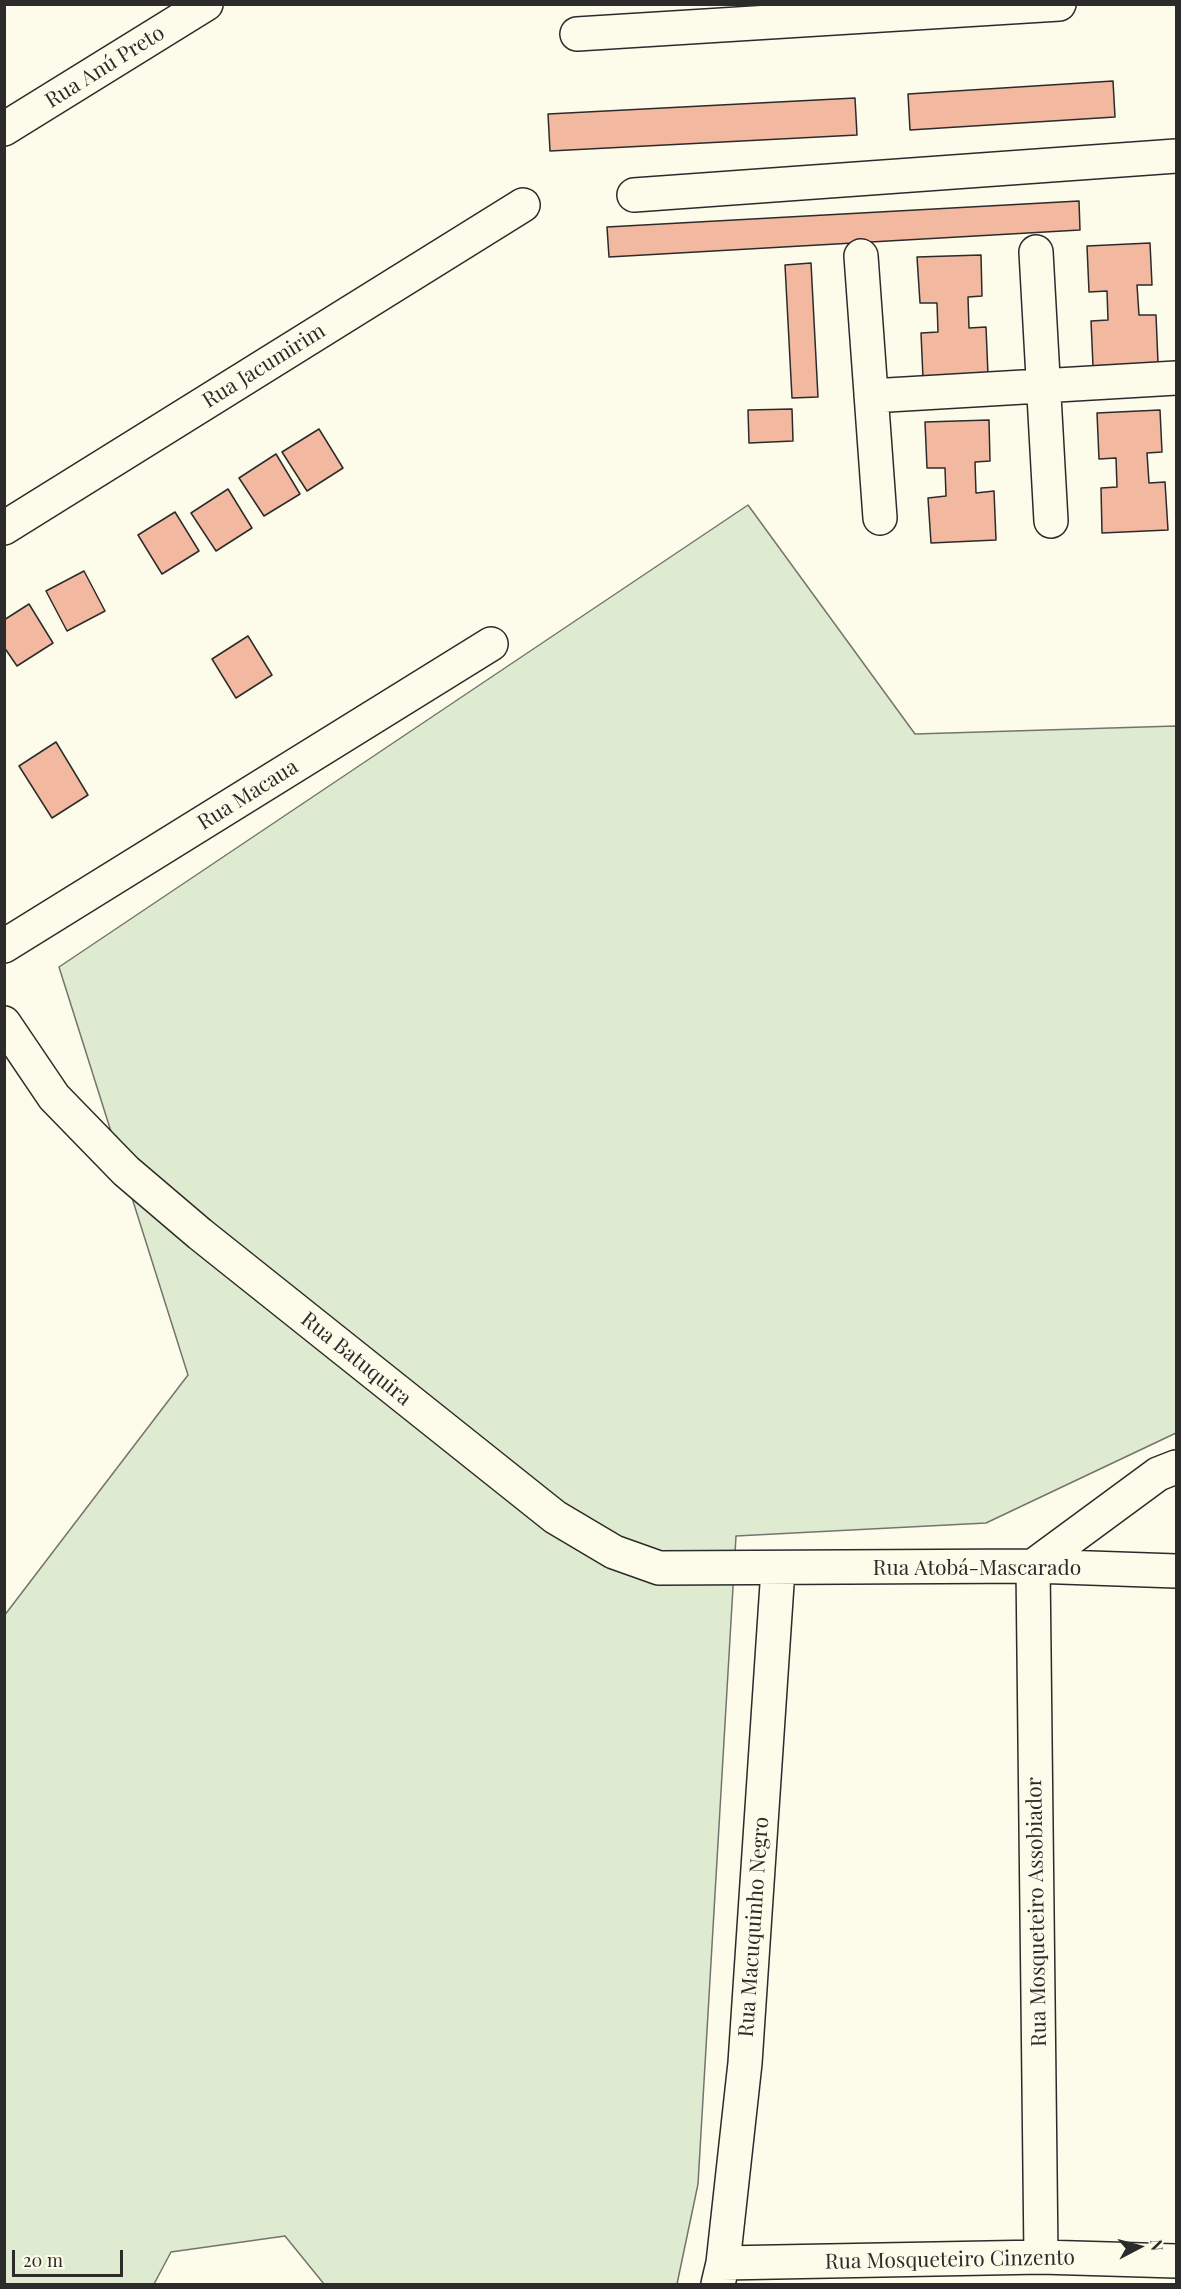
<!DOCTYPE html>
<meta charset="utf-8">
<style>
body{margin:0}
#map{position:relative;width:1181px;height:2289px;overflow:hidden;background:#fdfbea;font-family:"Playfair Display",serif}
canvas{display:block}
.frame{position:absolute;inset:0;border:6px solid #2b2b2b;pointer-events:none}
.north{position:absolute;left:1109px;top:2217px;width:60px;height:60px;-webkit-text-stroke:4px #fdfbea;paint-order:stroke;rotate:84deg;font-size:16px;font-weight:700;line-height:24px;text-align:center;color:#2b2b2b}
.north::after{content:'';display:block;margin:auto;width:21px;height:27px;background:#2b2b2b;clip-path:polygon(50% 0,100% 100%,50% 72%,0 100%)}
.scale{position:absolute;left:12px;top:2250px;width:111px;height:27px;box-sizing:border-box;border:3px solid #2b2b2b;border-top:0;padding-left:8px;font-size:18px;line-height:21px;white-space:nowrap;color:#2b2b2b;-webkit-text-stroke:4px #fdfbea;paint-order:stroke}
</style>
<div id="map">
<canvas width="1181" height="2289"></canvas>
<div class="frame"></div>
<div class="north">N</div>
<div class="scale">20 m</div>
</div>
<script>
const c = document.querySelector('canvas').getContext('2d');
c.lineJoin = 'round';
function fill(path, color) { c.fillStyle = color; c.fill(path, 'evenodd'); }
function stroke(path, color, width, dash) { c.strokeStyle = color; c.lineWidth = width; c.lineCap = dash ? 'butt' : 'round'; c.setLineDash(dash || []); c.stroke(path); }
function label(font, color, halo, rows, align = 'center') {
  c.font = font + ' "Playfair Display",serif'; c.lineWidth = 4.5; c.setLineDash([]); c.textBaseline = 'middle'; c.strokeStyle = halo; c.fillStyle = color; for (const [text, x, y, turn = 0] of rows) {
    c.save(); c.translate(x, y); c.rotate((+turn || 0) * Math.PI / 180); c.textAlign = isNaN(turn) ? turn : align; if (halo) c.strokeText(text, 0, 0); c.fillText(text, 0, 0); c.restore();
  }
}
const green = new Path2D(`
 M748 505 915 734 1176 726V1433L986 1523 736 1536 698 2184 677 2284H324L285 2236 171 2252 154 2284H5L4 1616 188 1375 59 967Z`);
const building = new Path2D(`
 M1113 81 1115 117 910 130 908 94Z
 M855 98 857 135 550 151 548 114Z
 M1079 201 1080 230 609 257 607 227Z
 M1150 243 1152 285H1137L1139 315H1156L1158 363 1093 366 1091 321 1108 320 1107 291 1089 292 1087 246Z
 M981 255 982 296 968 297 969 328 986 327 988 375 923 378 921 333 938 332 937 303H920L917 257Z
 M811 263 818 397 792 398 785 265Z
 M792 409 793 441 749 443 748 410Z
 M1160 410 1162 452 1147 453 1149 483 1165 482 1168 530 1102 533 1101 488 1117 487 1116 458 1099 459 1097 413Z
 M989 420 990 461 975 462 976 493 994 491 996 540 931 543 928 498 946 496 945 468H927L925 422Z
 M319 429 343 468 307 491 282 452Z
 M276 454 300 494 264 516 239 478Z
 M228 489 252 528 216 551 191 513Z
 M175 512 199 551 162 574 138 535Z
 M84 571 105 611 67 631 46 591Z
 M29 604 53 643 17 666 4 647V620Z
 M248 636 272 675 236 698 212 659Z
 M56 742 88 795 52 818 19 766Z`);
const minor = new Path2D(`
 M577 34 1059 4
 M4 129 206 4
 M634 195 1176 156
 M1036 252 1051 521
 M861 256 880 518
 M871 396 1176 378
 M4 528 523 205
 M4 946 491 644
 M4 1023 54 1097 126 1171 200 1234 555 1517 614 1552 659 1568 1033 1566 1176 1571
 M1041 2257 1033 1566 1158 1474 1176 1467
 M723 2263 1041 2257 1176 2261
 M718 2284 723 2263 745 2063 778 1569`);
const streetNames = [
 ["Rua Anú Preto",105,67,-32],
 ["Rua Jacumirim",264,366,-32],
 ["Rua Macaua",248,795,-32],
 ["Rua Batuquira",356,1359,39],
 ["Rua Atobá-Mascarado",977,1568],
 ["Rua Mosqueteiro Assobiador",1037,1912,-91],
 ["Rua Macuquinho Negro",754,1927,-86],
 ["Rua Mosqueteiro Cinzento",950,2260,-1]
];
fill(green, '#deebd1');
stroke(green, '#74746e', 1.5);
fill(building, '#f2b8a0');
stroke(building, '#2b2b2b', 1.5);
stroke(minor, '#2b2b2b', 36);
stroke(minor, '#fdfbea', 33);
label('21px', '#2b2b2b', '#fdfbea', streetNames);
</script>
